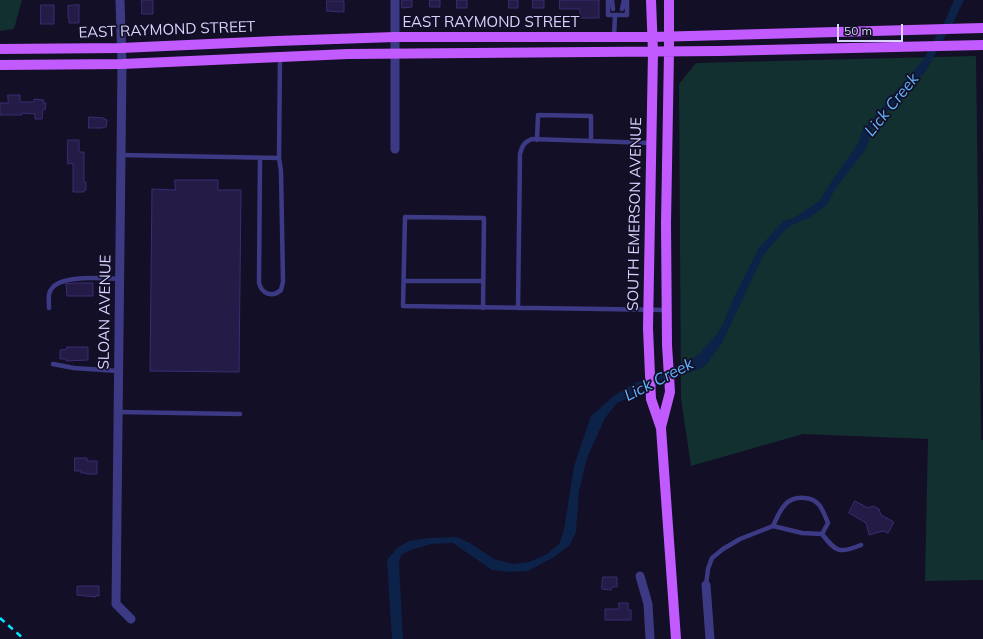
<!DOCTYPE html>
<style>
body{margin:0}
#map{position:relative;width:983px;height:639px;overflow:hidden;background:#130f26;font-family:Mulish,sans-serif}
canvas{display:block}
.scale{position:absolute;left:837px;top:24px;width:66px;height:18px;box-sizing:border-box;border:2px solid #d9d4ff;border-top:0;padding-left:5px;font-size:12px;line-height:14px;white-space:nowrap;color:#d9d4ff;-webkit-text-stroke:3px #130f26;paint-order:stroke}
</style>
<div id="map">
<canvas width="983" height="639"></canvas>
<div class="scale">50 m</div>
</div>
<script>
const c = document.querySelector('canvas').getContext('2d');
c.lineJoin = 'round';
function fill(path, color) { c.fillStyle = color; c.fill(path, 'evenodd'); }
function stroke(path, color, width, dash) { c.strokeStyle = color; c.lineWidth = width; c.lineCap = dash ? 'butt' : 'round'; c.setLineDash(dash || []); c.stroke(path); }
function label(font, color, halo, rows, align = 'center') {
  c.font = font + ' Mulish,sans-serif'; c.lineWidth = 3.5; c.setLineDash([]); c.textBaseline = 'middle'; c.strokeStyle = halo; c.fillStyle = color; for (const [text, x, y, turn = 0] of rows) {
    c.save(); c.translate(x, y); c.rotate((+turn || 0) * Math.PI / 180); c.textAlign = isNaN(turn) ? turn : align; if (halo) c.strokeText(text, 0, 0); c.fillText(text, 0, 0); c.restore();
  }
}
const green = new Path2D(`
 M0 0H22L14 29 0 31Z
 M976 56 981 440H983V580L925 581 928 439 803 434 691 466 681 399 679 84 696 63Z`);
const water = new Path2D(`
 M954 0H964L956 17 926 71 873 127 866 149 836 188 826 206 809 218 794 224 786 229 764 254 722 343 706 365 698 370 687 373 617 403 605 418 587 458 579 491 576 532 570 545 554 557 528 571 510 572 492 570 453 543 431 544 411 550 401 555 399 563 403 639H392L387 560 397 548 409 541 429 538 457 537 470 543 494 559 513 564 529 562 547 554 559 544 564 530 574 466 591 416 615 395 633 384 690 361 701 352 716 335 723 324 735 295 759 248 783 221 794 218 819 201 830 184 858 143 862 131 923 60 945 21Z`);
const building = new Path2D(`
 M142 0H153V14H142Z
 M402 0H412V7L402 8Z
 M430 0H440V7H430Z
 M457 0H467V8H457Z
 M509 0H518V8H509Z
 M533 0H544V8H533Z
 M560 0H599V18H580V9H560Z
 M327 1H344V12L327 11Z
 M41 5H54V24H41Z
 M79 5V23H69V18H68V6Z
 M8 95H20V102H34V99L44 100 43 103H46L45 110 43 109 42 119H35V114L22 113V115H0V103H8Z
 M89 117 104 118V119L107 120 106 127H104L103 128H89Z
 M68 140H79V152H84V182H86V190H84V192H73V163L68 164Z
 M175 180H218V190H241L239 372 150 371 152 189 175 190Z
 M76 283H93V296H67L66 284Z
 M67 347H88V360L66 361 67 359H60V350L67 349Z
 M75 458H87V461H97V474H86V473H81V471H75Z
 M855 501 868 508 873 506 879 509 881 515 894 522 888 533 883 531 869 535 866 523 849 513Z
 M603 577H617V587H612L611 590 602 589Z
 M81 586H99V596L96 595V597L77 595V587Z
 M619 603H628V610H631V620H605V609H619Z`);
const lane = new Path2D(`
 M608 0V15H615
 M612 0 613 9
 M622 9 624 0
 M614 37 615 15H627V0
 M537 140 538 115 591 116V141
 M121 155 279 158
 M260 158 259 283C262 294 272 298 281 290L283 282 281 171 279 158 280 57
 M404 281H483
 M49 308C49 300 47 293 53 287 65 275 103 278 119 279
 M483 308 484 218 405 217 403 306C491 308 579 309 667 310
 M518 308 520 154C522 146 524 142 532 139L651 143
 M53 364 74 368 118 371
 M118 412 240 414
 M773 526C780 511 785 496 805 498 820 499 823 511 828 523L822 534
 M706 585 708 569 712 558 723 549 740 539 773 526 802 533 822 534C836 552 839 554 861 545`);
const street = new Path2D(`
 M120 0 122 64 116 604 131 619
 M395 0V149
 M640 576 648 604 650 639
 M706 585 710 639`);
const primary = new Path2D(`
 M651 0 653 52 648 328 651 399 661 428 676 639
 M0 49 121 48 276 41 395 37H653L983 28
 M0 65 122 64 348 54 719 51 983 45
 M661 427 670 392 667 345 666 223 669 52V0`);
const rail = new Path2D(`
 M0 618 24 639`);
const streetNames = [
 ["EAST RAYMOND STREET",491,22],
 ["EAST RAYMOND STREET",167,30,-2],
 ["SOUTH EMERSON AVENUE",635,214,-89],
 ["SLOAN AVENUE",105,312,-89]
];
const waterNames = [
 ["Lick Creek",892,105,-51],
 ["Lick Creek",659,380,-27]
];
fill(green, '#12302f');
fill(water, '#0c2248');
fill(building, '#241b47');
stroke(building, '#3b2d73', 1);
stroke(lane, '#3d3a85', 4.5);
stroke(street, '#3d3a85', 9);
stroke(primary, '#c25bff', 10);
stroke(rail, '#00e5ff', 2.5, [6, 5]);
label('15px', '#d9d4ff', '#130f26', streetNames);
label('italic 16px', '#62b6ff', '#130f26', waterNames);
</script>
